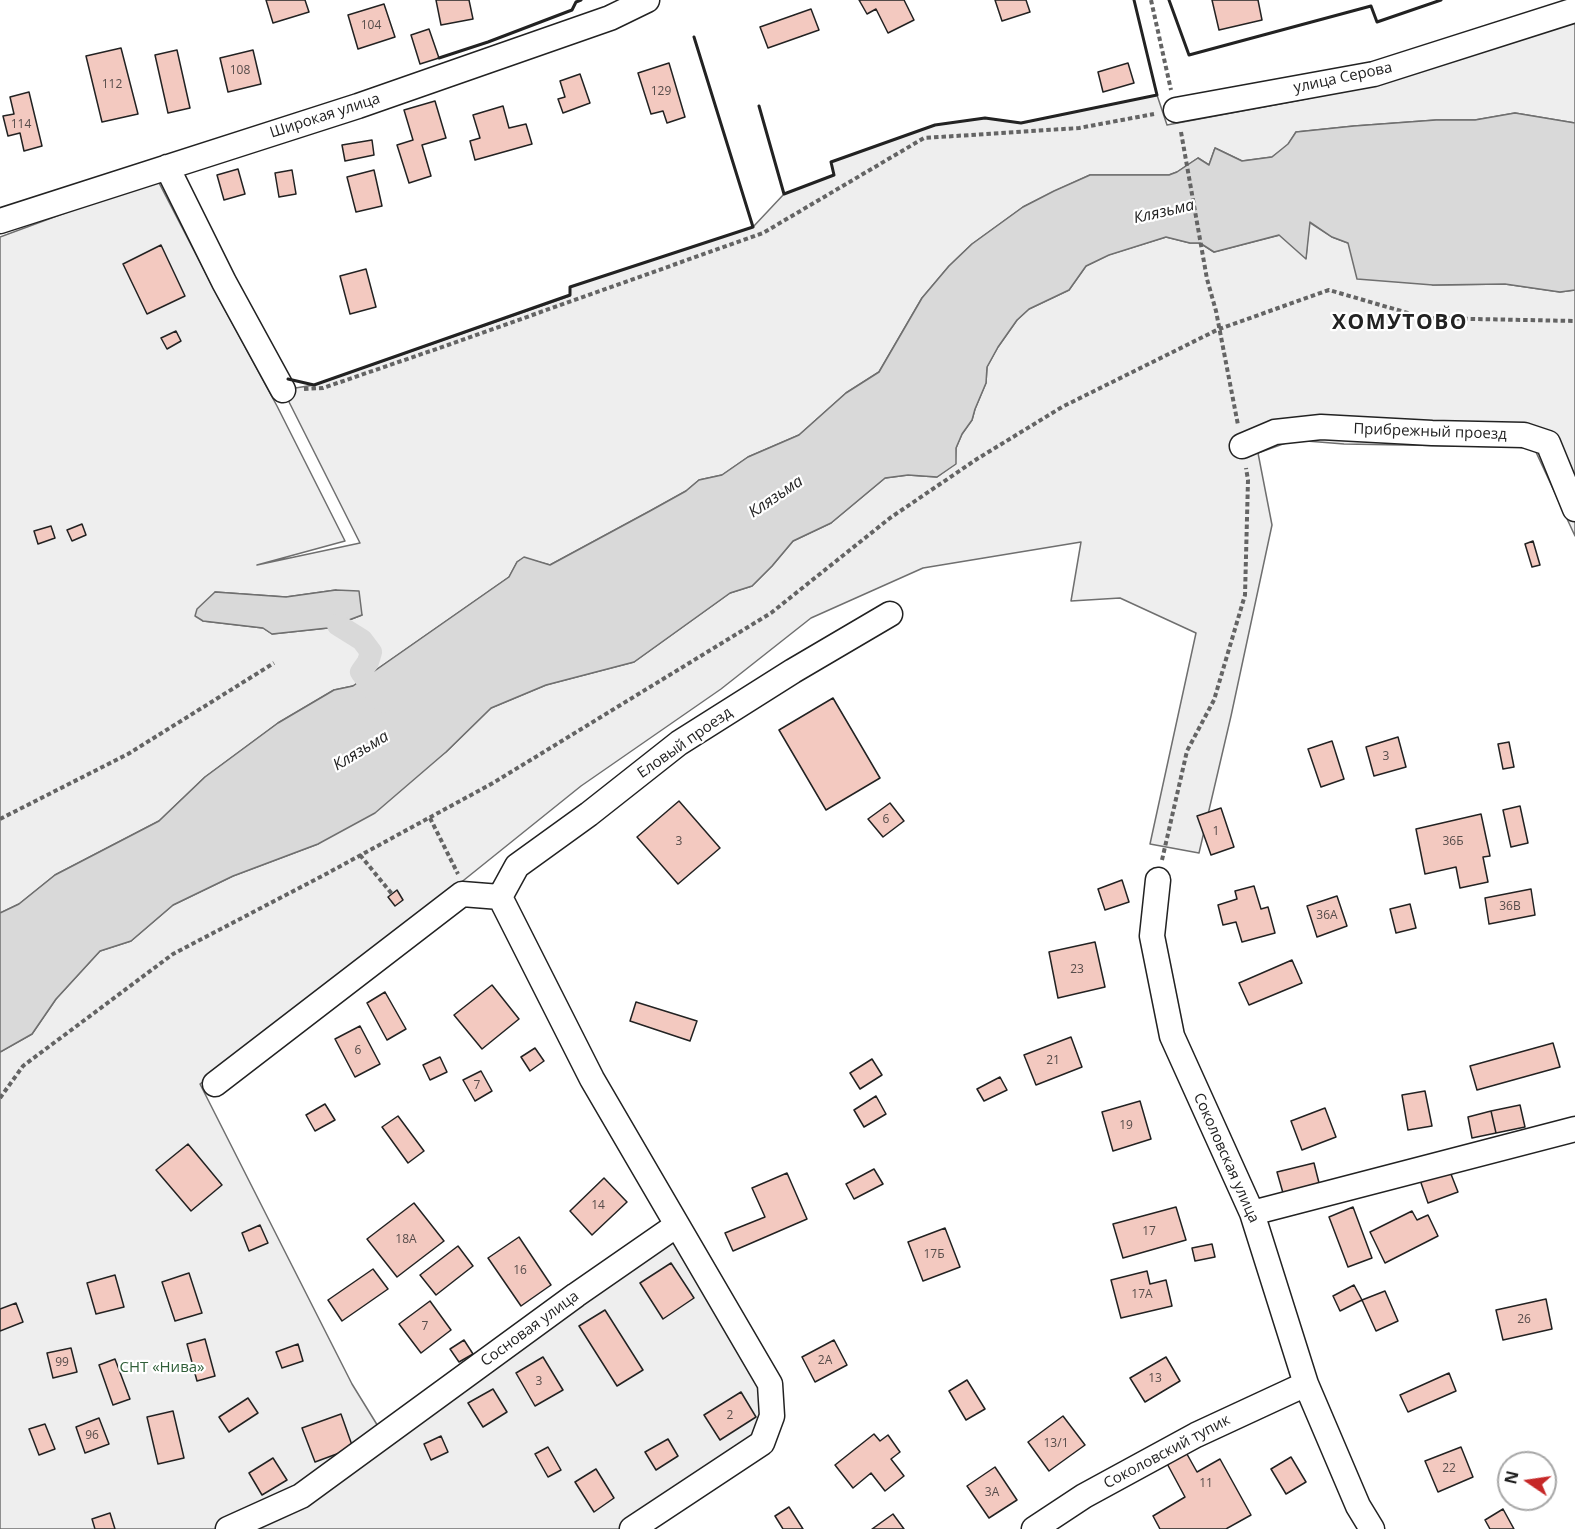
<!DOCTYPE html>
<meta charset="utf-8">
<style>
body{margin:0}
#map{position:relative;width:1575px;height:1529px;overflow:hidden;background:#fff;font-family:"Open Sans",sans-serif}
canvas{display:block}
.north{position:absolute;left:1497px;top:1451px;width:60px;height:60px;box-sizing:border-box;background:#fff;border:2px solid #a7a7a7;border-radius:50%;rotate:283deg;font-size:16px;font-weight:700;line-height:24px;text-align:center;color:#222}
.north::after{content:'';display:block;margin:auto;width:21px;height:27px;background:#c62828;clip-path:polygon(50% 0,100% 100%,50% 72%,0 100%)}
</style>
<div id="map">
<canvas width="1575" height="1529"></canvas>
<div class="north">N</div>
</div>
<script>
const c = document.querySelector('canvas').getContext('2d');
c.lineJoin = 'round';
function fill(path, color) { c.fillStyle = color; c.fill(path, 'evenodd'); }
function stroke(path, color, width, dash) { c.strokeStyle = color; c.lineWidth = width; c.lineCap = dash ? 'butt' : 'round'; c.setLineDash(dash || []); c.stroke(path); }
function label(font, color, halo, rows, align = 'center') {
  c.font = font + ' "Open Sans",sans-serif'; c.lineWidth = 4.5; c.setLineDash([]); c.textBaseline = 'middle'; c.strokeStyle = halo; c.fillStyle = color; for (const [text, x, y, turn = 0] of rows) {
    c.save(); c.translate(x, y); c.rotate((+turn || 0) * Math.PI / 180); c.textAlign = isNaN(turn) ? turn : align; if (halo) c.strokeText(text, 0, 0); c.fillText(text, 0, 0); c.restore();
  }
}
const green = new Path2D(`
 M1575 21V123L1515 113 1475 120H1436L1354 126 1296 132 1288 145 1272 157 1242 161 1215 148 1209 165 1198 158 1177 172 1169 175H1090L1055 191 1023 207 972 244 949 266 922 298 879 372 846 393 799 435 748 457 722 475 699 480 686 491 650 511 550 565 524 558 517 562 509 577 353 686 334 690 278 723 205 777 159 821 55 875 19 904 0 913V237L157 179 218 297 277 406 345 541 257 565 360 543 283 390 314 385 570 296V287L753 227 784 194 834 175 831 162 935 125 985 118 1021 123 1157 95 1167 125 1301 100 1380 83ZM336 590 362 615 328 628 272 634 263 628 203 621 215 592 286 597Z
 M1309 222 1332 237 1348 243 1433 285 1505 284 1560 292 1575 290V536L1535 450 1518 447 1344 444 1294 440 1258 453 1272 525 1231 716 1199 853 1150 844 1196 633 1120 598 1071 601 1081 542 923 568 811 618 721 689 581 786 464 880 200 1084 352 1384 384 1436 677 1225 770 1384 762 1443 632 1529H0V1052L32 1034 56 999 100 951 131 941 173 905 233 876 318 844 446 752 491 708 546 685 634 662 730 593 752 586 772 566 793 541 831 523 885 478 908 475 937 477 955 464 956 448 962 434 972 420 975 409 986 383 987 367 998 347 1017 320 1029 309 1069 290 1086 266 1108 255 1166 237 1190 243H1200L1214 252 1280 235 1306 258Z`);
const water = new Path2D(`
 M1515 113 1575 123V290L1560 292 1505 284 1433 285 1357 279 1348 243 1332 237 1310 222 1306 259 1279 235 1214 252 1200 243H1190L1166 237 1109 255 1086 266 1069 290 1029 309 1017 320 998 347 987 367 986 383 975 409 972 420 962 434 956 448V464L937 477 908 475 885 478 831 523 793 541 772 566 752 586 730 593 634 662 546 685 491 708 446 752 375 813 318 844 233 876 173 905 131 941 100 951 56 999 32 1034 0 1052V913L19 904 55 875 159 821 205 777 278 723 334 690 353 686 509 577 517 562 524 557 550 565 650 511 686 491 699 480 722 475 748 457 799 435 846 393 879 372 922 298 949 266 972 244 1023 207 1054 191 1090 175H1169L1177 172 1198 158 1209 165 1215 148 1242 161 1272 157 1288 144 1296 132 1354 126 1436 120H1475Z
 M336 590 359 591 362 615 328 628 272 634 263 628 203 621 195 616 197 609 215 592 286 597Z`);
const canal = new Path2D(`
 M338 625 362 640 371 652 368 662 361 672 383 702`);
const building = new Path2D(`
 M266 0H305L309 12 273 23Z
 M436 0H469L473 19 441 25Z
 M859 0H904L914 20 888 33 876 9 867 14Z
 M995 0H1026L1030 12 1002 21Z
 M1212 0H1258L1262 20 1219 30Z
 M384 4 395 37 358 49 348 15Z
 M811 9 819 30 768 48 760 27Z
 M429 29 439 58 420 64 411 35Z
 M121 48 138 114 102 122 86 56Z
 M177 50 190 108 168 113 155 55Z
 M253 50 261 84 228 92 220 58Z
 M669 63 685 117 667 123 663 111 651 114 638 73Z
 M1128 63 1134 83 1103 92 1098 72Z
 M580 74 590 103 563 113 558 99 565 97 560 81Z
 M29 92 42 146 24 151 20 133 8 136 3 116 14 114 10 97Z
 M435 101 446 138 422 145 431 176 409 183 397 145 413 140 404 110Z
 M503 106 509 128 526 124 532 144 475 160 470 141 480 138 473 115Z
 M372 140 374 155 345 161 342 145Z
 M238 169 245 194 224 200 217 175Z
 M292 170 296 194 279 197 275 173Z
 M374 170 382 206 356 212 347 177Z
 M161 245 185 296 147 314 123 264Z
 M366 269 376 307 350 314 340 276Z
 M176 331 181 341 167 349 161 338Z
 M82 524 86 535 72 541 67 530Z
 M51 526 55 538 38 544 34 531Z
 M1533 541 1540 565 1532 567 1525 544Z
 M833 698 880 778 826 810 779 730Z
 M1398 737 1406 767 1374 776 1366 747Z
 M1332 741 1344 779 1321 787 1308 749Z
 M1509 742 1514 767 1503 769 1498 744Z
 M679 801 720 848 678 884 637 837Z
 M890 803 904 821 883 837 868 819Z
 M1520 806 1528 843 1511 847 1503 810Z
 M1221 808 1234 847 1211 855 1197 816Z
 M1481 814 1490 856 1483 857 1488 882 1460 888 1456 867 1425 874 1416 829Z
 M1122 880 1129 902 1105 910 1098 889Z
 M1254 886 1261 909 1268 907 1275 933 1242 942 1236 922 1223 925 1218 905 1237 899 1235 891Z
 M1531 889 1535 915 1489 924 1485 898Z
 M397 890 403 900 395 906 388 897Z
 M1337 896 1347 926 1317 937 1307 906Z
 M1410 904 1416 928 1396 933 1390 909Z
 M1095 942 1105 987 1058 998 1049 952Z
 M1292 960 1302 983 1249 1005 1239 983Z
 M492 985 519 1019 482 1049 454 1015Z
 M385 992 406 1029 387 1040 367 1003Z
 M636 1002 697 1021 690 1041 630 1021Z
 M360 1026 380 1064 355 1077 335 1039Z
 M1071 1037 1082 1067 1036 1085 1024 1055Z
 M1553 1043 1560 1067 1477 1090 1470 1066Z
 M535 1048 544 1061 530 1071 521 1057Z
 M440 1057 447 1072 430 1080 423 1065Z
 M872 1059 882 1075 860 1089 850 1073Z
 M481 1071 492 1091 475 1101 463 1080Z
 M1000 1077 1007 1090 984 1101 977 1089Z
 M1425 1091 1432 1126 1408 1130 1402 1095Z
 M876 1096 886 1114 864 1127 854 1110Z
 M1140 1101 1151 1139 1113 1151 1102 1112Z
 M325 1104 335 1120 315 1131 306 1115Z
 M1520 1105 1525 1127 1496 1133 1491 1111Z
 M1325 1108 1336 1137 1302 1150 1291 1121Z
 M1491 1111 1496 1133 1472 1138 1468 1117Z
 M398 1116 424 1151 408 1163 382 1127Z
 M188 1144 222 1185 191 1211 156 1170Z
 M1314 1163 1319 1183 1283 1193 1277 1172Z
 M874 1169 883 1184 854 1199 846 1184Z
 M1449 1169 1458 1192 1428 1203 1420 1180Z
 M787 1173 807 1219 733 1251 725 1233 765 1217 752 1188Z
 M604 1178 627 1202 592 1235 570 1211Z
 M414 1203 444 1241 397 1277 367 1239Z
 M1176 1207 1186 1240 1123 1258 1113 1224Z
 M1353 1207 1372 1258 1348 1267 1329 1217Z
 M1412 1211 1417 1220 1428 1215 1438 1236 1385 1263 1370 1232Z
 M260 1225 268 1243 249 1251 242 1233Z
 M945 1228 960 1267 923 1281 908 1242Z
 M519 1237 551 1285 521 1306 488 1258Z
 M1212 1244 1215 1257 1195 1261 1192 1248Z
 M458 1246 473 1266 436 1295 420 1275Z
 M671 1263 694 1298 663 1319 640 1283Z
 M373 1269 388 1289 342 1321 328 1300Z
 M1147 1271 1150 1284 1166 1280 1172 1306 1121 1318 1111 1280Z
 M189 1273 202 1313 175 1321 162 1282Z
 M115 1275 124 1307 96 1314 87 1283Z
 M1354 1285 1362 1300 1340 1311 1333 1296Z
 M1385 1291 1398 1321 1376 1331 1362 1300Z
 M1546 1299 1552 1329 1503 1340 1496 1310Z
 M430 1301 451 1330 421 1353 399 1324Z
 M16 1303 23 1322 0 1331V1309Z
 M605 1310 643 1370 617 1386 579 1326Z
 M205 1339 215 1376 197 1381 187 1344Z
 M464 1340 473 1354 459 1362 450 1349Z
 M834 1340 847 1365 815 1382 802 1357Z
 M298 1344 303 1361 282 1368 276 1352Z
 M71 1348 77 1372 53 1378 47 1353Z
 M543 1357 563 1390 535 1406 516 1373Z
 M1166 1357 1180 1381 1145 1402 1130 1378Z
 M115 1359 130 1399 113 1405 99 1365Z
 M1449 1373 1456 1391 1408 1412 1400 1395Z
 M967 1380 985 1409 966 1420 949 1391Z
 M493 1389 507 1412 483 1427 468 1403Z
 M741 1392 756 1417 720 1440 704 1415Z
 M248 1398 258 1413 229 1432 219 1417Z
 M173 1411 184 1458 158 1464 147 1417Z
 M341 1414 353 1448 315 1462 302 1428Z
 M1063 1416 1085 1445 1049 1471 1028 1442Z
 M99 1418 109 1444 85 1453 76 1427Z
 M45 1424 55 1449 39 1455 29 1429Z
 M874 1434 880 1441 888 1435 900 1452 891 1459 904 1476 885 1491 871 1473 853 1488 835 1465Z
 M441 1436 448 1452 431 1460 424 1444Z
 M668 1439 678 1456 656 1470 645 1452Z
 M548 1447 561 1470 548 1477 535 1454Z
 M1183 1447 1197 1472 1220 1459 1251 1515 1226 1529H1160L1153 1516 1185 1497 1164 1458Z
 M1461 1447 1473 1477 1438 1492 1425 1461Z
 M1291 1457 1306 1482 1286 1494 1271 1469Z
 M273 1458 287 1480 262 1495 249 1473Z
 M995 1467 1017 1500 989 1518 967 1486Z
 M596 1469 614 1498 594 1512 575 1482Z
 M789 1507 803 1529H783L775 1516Z
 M1503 1509 1514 1529H1490L1485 1520Z
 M110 1513 115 1529H95L92 1519Z
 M893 1514 904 1529H872Z`);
const path = new Path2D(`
 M1151 0 1171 90
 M1181 132 1207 279 1216 311 1238 425
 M304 389 323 388 448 345 763 233 924 138 1079 128 1154 114
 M430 818 458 874
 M0 819 128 754 274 663
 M360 855 392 894
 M1162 860 1187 751 1214 700 1245 595 1248 480 1246 468
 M0 1098 23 1066 173 954 326 874 493 783 771 613 890 518 977 459 1062 407 1219 329 1329 290 1425 318 1575 321`);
const minor = new Path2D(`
 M1176 110 1374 74 1575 10
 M167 167 224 282 283 390
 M0 221 358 106 610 18 647 0
 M1242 446 1275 432 1321 427 1432 433 1524 435 1548 443 1575 509
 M1158 880 1152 936 1172 1036 1252 1213 1306 1384 1358 1506 1372 1529
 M500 897 517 866 589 814 679 743 793 671 890 614
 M215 1084 462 894 500 897 592 1079 770 1384 772 1416 762 1443 632 1529
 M1252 1213 1575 1129
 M228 1529 301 1496 576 1295 677 1225
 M1034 1529 1084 1496 1196 1435 1306 1384`);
const wall = new Path2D(`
 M1169 0 1189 55 1371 6 1377 22 1441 0
 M439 58 488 42 572 10 576 2 581 0
 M759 106 784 194 834 175 831 162 935 125 985 118 1021 123 1157 95 1134 0
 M288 379 314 385 570 295V287L753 227 694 37`);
const numberNames = [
 ["104",371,26],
 ["108",240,71],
 ["112",112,85],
 ["129",661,92],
 ["114",21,125],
 ["3",1386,757],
 ["6",886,820],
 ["1",1216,832],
 ["3",679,842],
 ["36Б",1453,842],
 ["36В",1510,907],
 ["36А",1327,916],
 ["23",1077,970],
 ["6",358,1051],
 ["21",1053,1061],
 ["7",477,1086],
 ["19",1126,1126],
 ["14",598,1206],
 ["17",1149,1232],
 ["18А",406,1240],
 ["17Б",934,1255],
 ["16",520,1271],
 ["17А",1142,1295],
 ["26",1524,1320],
 ["7",425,1327],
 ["2А",825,1361],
 ["99",62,1363],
 ["13",1155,1379],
 ["3",539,1382],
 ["2",730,1416],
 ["96",92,1436],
 ["13/1",1056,1444],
 ["22",1449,1469],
 ["11",1206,1484],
 ["3А",992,1493]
];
const streetNames = [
 ["улица Серова",1343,78,-12],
 ["Широкая улица",325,116,-18],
 ["Прибрежный проезд",1430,432,2],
 ["Еловый проезд",685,743,-35],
 ["Соколовская улица",1226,1158,66],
 ["Сосновая улица",530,1329,-36],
 ["Соколовский тупик",1167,1452,-28]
];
const parkNames = [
 ["СНТ «Нива»",162,1368]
];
const waterNames = [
 ["Клязьма",1164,212,-13],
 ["Клязьма",776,497,-34],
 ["Клязьма",361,751,-31]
];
const districtNames = [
 ["ХОМУТОВО",1400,323]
];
fill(green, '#eee');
stroke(green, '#6f6f6f', 1.5);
fill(water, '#d9d9d9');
stroke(water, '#6f6f6f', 1.5);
stroke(canal, '#d9d9d9', 22);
fill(building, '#f3c9c0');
stroke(building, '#222', 1.5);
stroke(minor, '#222', 27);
stroke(path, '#646464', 4, [4.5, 3]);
stroke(minor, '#fff', 24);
stroke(wall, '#222', 3);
label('12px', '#564c4a', null, numberNames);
label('15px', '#222', '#fff', streetNames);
label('15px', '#2f5e38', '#fff', parkNames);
label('italic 16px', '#222', '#fff', waterNames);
c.letterSpacing = '1.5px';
label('bold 21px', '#222', '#fff', districtNames);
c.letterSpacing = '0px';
</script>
